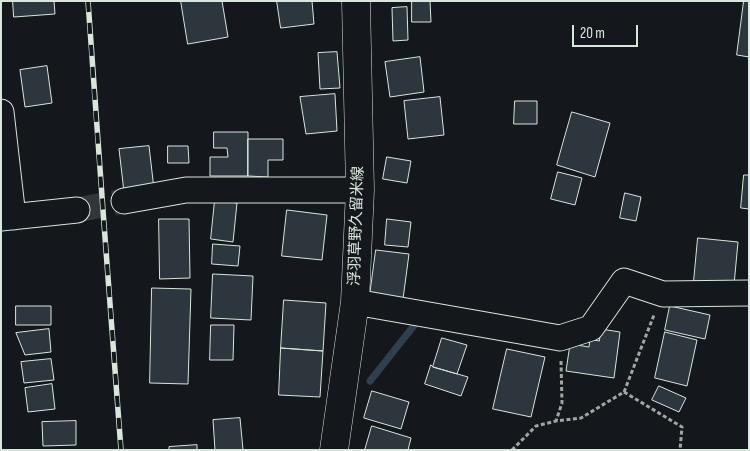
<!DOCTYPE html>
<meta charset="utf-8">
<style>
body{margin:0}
#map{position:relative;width:750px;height:451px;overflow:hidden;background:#14181c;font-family:"Sofia Sans Condensed",sans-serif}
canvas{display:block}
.frame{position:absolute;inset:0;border:2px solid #d8e6dc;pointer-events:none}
.scale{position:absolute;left:572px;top:25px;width:66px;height:22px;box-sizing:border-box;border:2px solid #d8e6dc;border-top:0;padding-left:6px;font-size:15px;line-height:18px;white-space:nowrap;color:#d8e6dc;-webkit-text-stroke:4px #14181c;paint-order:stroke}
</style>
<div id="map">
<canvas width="750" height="451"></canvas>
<div class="frame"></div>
<div class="scale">20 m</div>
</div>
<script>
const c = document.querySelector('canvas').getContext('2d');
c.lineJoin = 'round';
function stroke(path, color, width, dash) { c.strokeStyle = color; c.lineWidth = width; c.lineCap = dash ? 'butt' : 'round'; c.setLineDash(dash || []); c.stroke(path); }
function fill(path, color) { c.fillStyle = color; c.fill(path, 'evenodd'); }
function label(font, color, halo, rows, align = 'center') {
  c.font = font + ' "Sofia Sans Condensed","Noto Sans JP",sans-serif'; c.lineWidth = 4; c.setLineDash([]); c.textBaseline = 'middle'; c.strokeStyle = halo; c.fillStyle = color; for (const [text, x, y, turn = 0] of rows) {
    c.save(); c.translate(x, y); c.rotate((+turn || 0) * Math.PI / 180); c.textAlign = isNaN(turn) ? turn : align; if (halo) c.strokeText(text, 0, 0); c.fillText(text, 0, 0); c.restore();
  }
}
const stream = new Path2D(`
 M370 381 420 318`);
const building = new Path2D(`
 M13 1H54L55 14 14 17Z
 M181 1H222L228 37 188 44Z
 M277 1H312L314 24 281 28Z
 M412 1H430L431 22H412Z
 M744 1H749V57L737 55Z
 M407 7 408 40 393 41 392 8Z
 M337 52 340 88 320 89 318 53Z
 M420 57 424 92 390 97 385 62Z
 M47 66 52 103 25 107 20 70Z
 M335 94 337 131 306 134 300 97Z
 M440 97 444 135 408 139 404 101Z
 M515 101H537V124H514Z
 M572 112 610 123 595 177 557 165Z
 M214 132H248V176H210V157H228L227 148H214Z
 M248 139H283V160H268V177L248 176Z
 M149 146 154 189 124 192 119 149Z
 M168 146H188L189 163H168Z
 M387 157 411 161 407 183 383 179Z
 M558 172 582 178 575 205 551 199Z
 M744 175H749V209L741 208Z
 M625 193 641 197 636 221 620 218Z
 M215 200 237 203 233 242 211 239Z
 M287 210 327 215 322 260 282 256Z
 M159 219H189L190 278 160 279Z
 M387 219 411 222 408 247 385 245Z
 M698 238 738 242 734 285 694 281Z
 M213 244 240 246 238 266 212 264Z
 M376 250 409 254 403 299 370 295Z
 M213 274 253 276 251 320 211 318Z
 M152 288 191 289 188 384 150 383Z
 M284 300 326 303 323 351 281 348Z
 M16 306H51V325H16Z
 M670 306 710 315 705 339 665 330Z
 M211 325H234L233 360H210Z
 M49 329 51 352 25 355 16 333Z
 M601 329 620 332 614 378 566 371 570 344 589 347 590 339 599 341Z
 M665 332 697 340 687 386 655 378Z
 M442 338 467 345 457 374 433 367Z
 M281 348 323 351 320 397 279 395Z
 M507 349 545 357 531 417 493 409Z
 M51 359 54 380 24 383 21 362Z
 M431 365 433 367 468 377 461 396 425 384Z
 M52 384 55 409 28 412 25 388Z
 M659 386 686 398 679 412 652 400Z
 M372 391 409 402 401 429 364 418Z
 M240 418 243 450H215L213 420Z
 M76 421V445L43 446 42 422Z
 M372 426 411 438 408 450H365Z
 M197 445V450H169V447Z`);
const minorTunnel = new Path2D(`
 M77 210 124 201`);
const path = new Path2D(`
 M561 361 562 403 556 421 581 418 624 392 654 315
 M624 392 682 427 680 450
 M512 450 536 426 556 421`);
const minor = new Path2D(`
 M1 112 13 217
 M124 201 186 190H360
 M1 218 77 210
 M355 302 560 338 591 328 624 281 663 294 749 293`);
const major = new Path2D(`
 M334 450 355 302 360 190 356 1`);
const rail = new Path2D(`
 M88 1C98 151 110 300 121 450`);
const streetNames = [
 ["浮羽草野久留米線",357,226,-88]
];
stroke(stream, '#2f3f4d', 7);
fill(building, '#2c363c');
stroke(building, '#d8e6dc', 1);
stroke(minorTunnel, '#313739', 25, [25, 12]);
stroke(minor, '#d8e6dc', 27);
stroke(major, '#d8e6dc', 29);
stroke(path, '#9da8a2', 3, [4, 2.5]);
stroke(minor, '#14181c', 25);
stroke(major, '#14181c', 28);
stroke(rail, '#d8e6dc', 5.5);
stroke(rail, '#14181c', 4, [11]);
label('15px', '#d8e6dc', '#14181c', streetNames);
</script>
